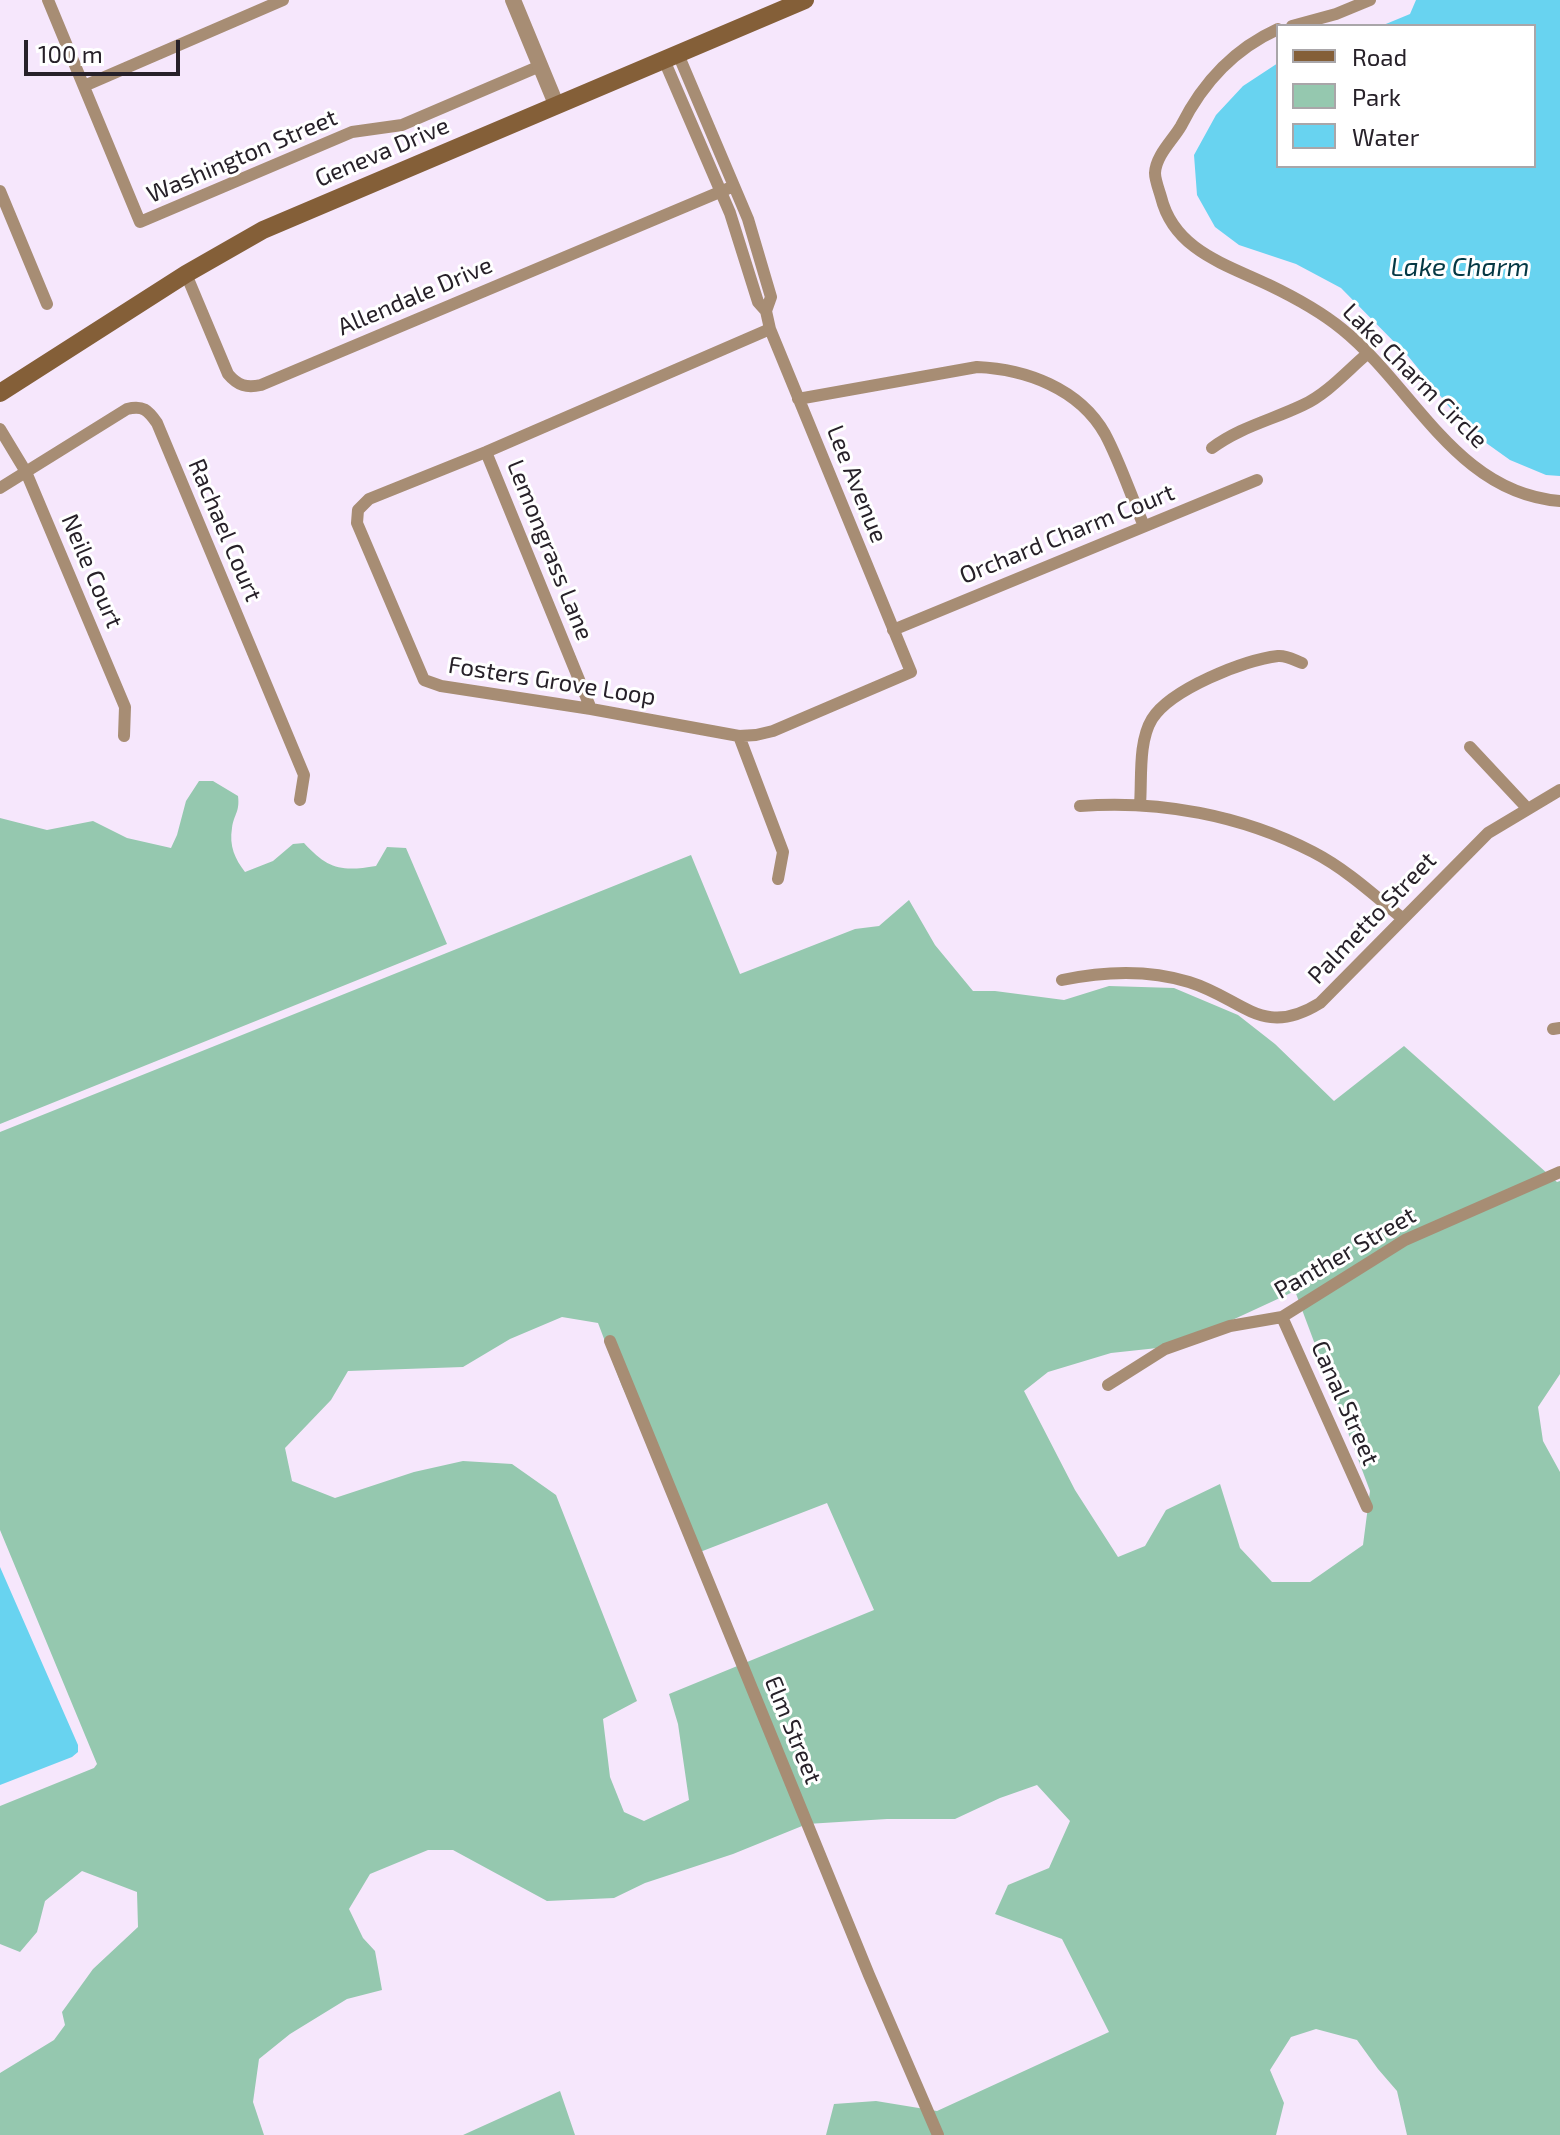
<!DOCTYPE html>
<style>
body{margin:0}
#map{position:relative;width:1560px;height:2135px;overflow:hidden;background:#f6e7fc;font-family:"Exo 2",sans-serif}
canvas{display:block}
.legend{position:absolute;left:1276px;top:24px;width:260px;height:144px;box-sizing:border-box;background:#fff;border:2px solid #a9a6a9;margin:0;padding:10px 14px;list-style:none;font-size:24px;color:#272129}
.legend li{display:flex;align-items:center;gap:16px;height:40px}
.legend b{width:40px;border:2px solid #a9a6a9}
.scale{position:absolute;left:24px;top:40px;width:156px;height:36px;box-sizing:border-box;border:4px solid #272129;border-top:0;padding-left:10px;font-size:24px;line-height:28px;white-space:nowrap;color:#272129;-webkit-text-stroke:6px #fff;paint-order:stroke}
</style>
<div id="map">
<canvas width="1560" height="2135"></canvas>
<ul class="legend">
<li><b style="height:10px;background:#845f38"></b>Road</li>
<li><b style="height:22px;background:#95c8af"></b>Park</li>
<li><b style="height:22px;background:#68d3f0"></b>Water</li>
</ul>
<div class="scale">100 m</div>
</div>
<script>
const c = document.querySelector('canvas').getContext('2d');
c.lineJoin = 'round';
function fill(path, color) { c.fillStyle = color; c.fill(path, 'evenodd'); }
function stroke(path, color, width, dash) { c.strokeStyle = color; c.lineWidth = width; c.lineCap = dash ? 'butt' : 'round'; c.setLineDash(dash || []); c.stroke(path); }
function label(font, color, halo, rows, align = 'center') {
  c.font = font + ' "Exo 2",sans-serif'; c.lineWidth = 6; c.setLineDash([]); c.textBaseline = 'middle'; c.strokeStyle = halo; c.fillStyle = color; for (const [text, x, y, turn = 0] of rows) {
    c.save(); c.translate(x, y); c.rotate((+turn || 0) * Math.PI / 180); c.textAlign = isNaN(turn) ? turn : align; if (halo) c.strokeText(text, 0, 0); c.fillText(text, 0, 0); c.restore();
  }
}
const green = new Path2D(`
 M199 781H213L238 796C240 812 234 814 232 828 229 846 235 859 245 872L273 861 293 844 304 843C328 869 341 872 376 866L387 847 406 848 447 944 0 1124V818L47 830 93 821 127 838 171 848 177 835 186 801Z
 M691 855 740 974 855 929 879 926 909 900 935 945 973 991H995L1064 1000 1109 986 1174 988 1238 1015 1275 1044 1334 1101 1404 1046 1557 1182 1560 1181V1374L1538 1407 1543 1441 1560 1472V2135H1407L1397 2091 1378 2069 1357 2040 1316 2029 1291 2037 1270 2070 1284 2103 1276 2135H826L834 2104 876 2101 937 2111 1109 2032 1062 1939 995 1914 1008 1885 1049 1868 1070 1821 1037 1785 1000 1798 955 1819H887L807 1824 733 1854 645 1883 614 1898 547 1901 453 1850H428L370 1874 349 1909 363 1938 375 1951 382 1990 347 1999 290 2034 259 2059 253 2102 264 2135H0V2073L54 2040 65 2025 62 2012 93 1969 138 1927 137 1892 82 1871 45 1901 37 1932 20 1952 0 1944V1806L94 1768 97 1764 0 1530V1132ZM1295 1291 1370 1491 1363 1545 1310 1582H1272L1240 1548 1220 1484 1166 1510 1145 1546 1118 1557 1075 1490 1024 1391 1048 1372 1111 1353 1176 1346ZM562 1317 598 1323 622 1386 700 1552 827 1503 874 1610 669 1694 678 1724 689 1800 644 1821 624 1812 610 1777 603 1719 637 1701 556 1495 512 1464 463 1461 414 1472 335 1498 292 1481 285 1448 331 1400 348 1371 463 1367 510 1339Z
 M560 2091 575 2135H463Z`);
const water = new Path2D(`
 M1416 0H1560V476L1546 475 1510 460 1468 430 1408 356 1341 288 1296 264 1239 245 1215 227 1197 195 1194 155 1216 115 1243 86 1278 63V166H1534V26H1381L1410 14Z
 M0 1567 78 1745V1752L72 1757 0 1785Z`);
const minor = new Path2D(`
 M48 0 140 222 352 132 402 125 540 66
 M1292 26 1336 14 1370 0
 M1278 29C1234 49 1202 84 1181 126 1173 140 1156 155 1155 173 1155 180 1159 190 1161 197 1174 250 1225 264 1269 285 1294 297 1320 311 1342 329 1414 387 1456 493 1560 501
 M678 54 748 219 771 297 766 311
 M664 60 730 213 758 302 766 311 770 329 911 672 773 731 756 735 739 736 591 709 441 686 424 680 357 523 358 510 369 499 486 452 770 329
 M84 86 283 0
 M0 191 47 304
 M186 274 228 374C238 386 247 388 261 385L734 186
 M798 399 977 367C1025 369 1079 388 1105 434 1120 462 1131 496 1144 526
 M0 429 26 472 125 707 124 736
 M1212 448C1240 427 1272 420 1303 405 1327 394 1347 371 1367 354
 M486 452 591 709
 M0 488 127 409C143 405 148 410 157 423L304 775 300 800
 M893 630 1257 480
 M739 736 783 852 778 879
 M1470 747 1527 808
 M1140 805C1142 779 1138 742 1152 719 1171 689 1244 660 1278 656 1286 655 1294 660 1302 663
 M1080 806C1160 800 1241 815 1313 852 1346 869 1374 895 1402 918
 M1062 980C1105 971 1147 969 1189 982 1244 999 1262 1039 1320 1003L1488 833 1560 790
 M1553 1029 1560 1028
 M1282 1317 1367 1507
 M610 1341 869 1975 938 2135
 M1108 1385 1165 1349 1230 1326 1282 1317 1405 1240 1560 1172`);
const tertiary = new Path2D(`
 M513 0 556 104`);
const secondary = new Path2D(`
 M0 393 186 274 263 230 805 0`);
const streetNames = [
 ["Geneva Drive",382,152,-23],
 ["Washington Street",242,156,-23],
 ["Allendale Drive",415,296,-23],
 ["Lake Charm Circle",1415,376,45],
 ["Lee Avenue",857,484,68],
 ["Rachael Court",225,530,67],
 ["Orchard Charm Court",1067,534,-22],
 ["Lemongrass Lane",550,550,68],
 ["Neile Court",92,571,67],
 ["Fosters Grove Loop",552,681,9],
 ["Palmetto Street",1372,918,-46],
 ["Panther Street",1345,1253,-30],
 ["Canal Street",1345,1403,66],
 ["Elm Street",793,1730,68]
];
const waterNames = [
 ["Lake Charm",1460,267]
];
fill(green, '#95c8af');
fill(water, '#68d3f0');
stroke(minor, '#a78d74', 12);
stroke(tertiary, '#a78d74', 16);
stroke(secondary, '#845f38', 18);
label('24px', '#272129', '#fff', streetNames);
label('italic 26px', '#043844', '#fff', waterNames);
</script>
